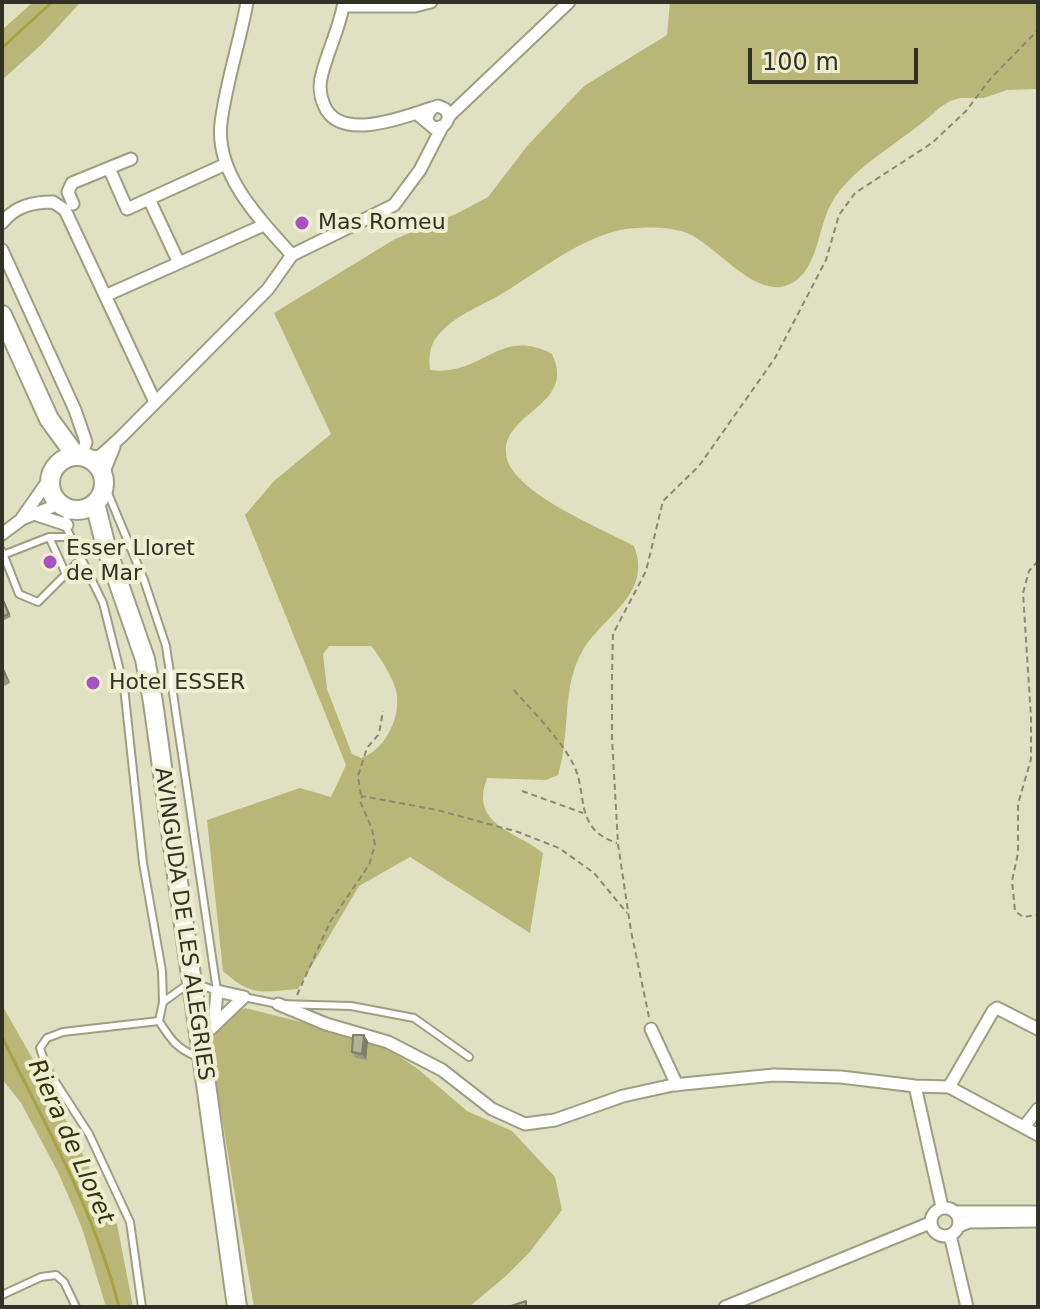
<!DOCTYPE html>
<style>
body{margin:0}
#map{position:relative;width:1040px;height:1309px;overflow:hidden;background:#e0e1c3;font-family:"DejaVu Sans",sans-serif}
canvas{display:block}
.frame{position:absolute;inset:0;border:4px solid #313125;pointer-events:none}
.scale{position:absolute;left:748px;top:48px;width:170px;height:36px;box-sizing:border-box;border:4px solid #313125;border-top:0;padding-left:10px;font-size:24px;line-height:28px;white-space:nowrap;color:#313125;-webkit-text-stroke:6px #eeeed0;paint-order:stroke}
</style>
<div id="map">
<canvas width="1040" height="1309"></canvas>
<div class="frame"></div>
<div class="scale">100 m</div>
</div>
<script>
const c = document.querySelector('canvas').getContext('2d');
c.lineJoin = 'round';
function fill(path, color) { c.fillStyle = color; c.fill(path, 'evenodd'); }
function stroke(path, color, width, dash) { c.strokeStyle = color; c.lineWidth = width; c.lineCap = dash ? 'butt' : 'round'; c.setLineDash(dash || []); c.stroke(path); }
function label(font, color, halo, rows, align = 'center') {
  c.font = font + ' "DejaVu Sans",sans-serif'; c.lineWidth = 8; c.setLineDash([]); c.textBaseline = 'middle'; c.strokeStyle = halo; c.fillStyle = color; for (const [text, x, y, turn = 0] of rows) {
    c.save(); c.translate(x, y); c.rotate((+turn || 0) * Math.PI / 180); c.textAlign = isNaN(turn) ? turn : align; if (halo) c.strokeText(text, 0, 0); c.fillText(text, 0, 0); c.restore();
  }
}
const green = new Path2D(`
 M33 2H81L41 45 2 80V30Z
 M670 2H1038V89L1007 90 984 98H960L950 101 939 108C908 139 851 166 831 204 817 229 818 276 785 286 749 296 713 239 681 231 664 226 636 227 620 230 574 241 538 273 498 296 475 309 449 318 434 341 429 350 429 361 430 370 483 377 499 326 552 354 577 405 503 412 506 453 508 492 604 529 634 546 653 594 603 616 583 650 561 686 571 734 558 775L546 780 487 778C469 826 517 831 543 853L530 933 410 857 359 886 298 989C261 992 252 997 223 971L207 820 300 788 331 797 346 765 245 515 274 481 331 434 274 313 395 239 458 213 488 197 528 145 584 86 667 35ZM329 646H371C379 655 393 678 396 690 402 715 386 750 361 758L352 754 327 689 323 654Z
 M2 1005 56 1100 117 1224 133 1307H106L82 1228 58 1172 21 1103 2 1079Z
 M245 1008 376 1041 418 1069 467 1111 512 1131 555 1177 562 1210 529 1253 506 1276 469 1307H254L209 1042 230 1016Z`);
const stream = new Path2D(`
 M2 48 52 2
 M2 1037C45 1124 95 1212 119 1307`);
const path = new Path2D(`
 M1038 561 1029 571 1023 593 1031 717V759L1018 804V853L1012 881 1015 911 1023 917 1038 915
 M514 690C533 712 556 734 571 760 590 791 571 828 617 843
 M522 791 583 813
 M361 795 358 776 367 748 379 734 383 711
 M297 995 330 922 369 865 375 845 372 829 360 801 362 796 437 810 518 832 559 848 594 873 627 913
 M649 1017 631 931 618 844 612 738V673L613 634 646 571 663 501 699 466 775 358 826 260 839 215 855 193 932 143 966 111 991 78 1038 30`);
const lane = new Path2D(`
 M105 486 144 580 166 646 217 991 191 982 163 1002 159 1021C171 1040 177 1049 198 1057
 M66 507 67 529 103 603 124 687 143 863 162 971 163 1002
 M49 537 65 572
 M2 551 19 594 38 602 81 559
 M3 555 49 537H70
 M244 997 278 1004 351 1006 414 1018 469 1057
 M2 1295 41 1277 56 1275 64 1282 76 1307
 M142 1307 130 1222 89 1134 47 1069 40 1048 47 1038 63 1032 159 1021`);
const street = new Path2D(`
 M247 2C240 42 226 82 221 123 215 174 260 220 292 255
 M344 2C340 27 328 50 322 74 319 84 320 96 324 105 339 143 404 117 432 108
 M344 6H415L431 2
 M416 113 434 128C444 127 446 125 449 116L445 109 438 106 432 108 427 116 428 123
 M449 116 569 2
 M109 168 127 209 226 164
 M149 199 179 263
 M73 204 68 192 72 183 131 159
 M2 223C15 206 33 202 53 202L65 210 155 402
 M2 250 75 410 86 442 82 456
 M107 295 264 225
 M89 458 100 456 121 437 268 289 292 255 394 205 420 170 442 127
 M103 474 114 447
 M34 514 67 525
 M22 518 50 478
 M2 534 22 519 59 504
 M278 1004 326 1024 388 1042 442 1070 492 1109 525 1124 555 1120 623 1096 673 1085 774 1075 841 1077 915 1086 949 1087 1038 1135
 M214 1026 217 991 244 997
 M651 1029 677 1085
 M199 1040 244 997
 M915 1086 942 1207
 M949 1087 993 1011 997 1008 1038 1029
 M1024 1127 1038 1109
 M931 1222a14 14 0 1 1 28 0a14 14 0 1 1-28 0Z
 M956 1212H1038
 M959 1226 969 1222 1038 1221
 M950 1235 967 1307
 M725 1307 930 1223`);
const primary = new Path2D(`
 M2 315 49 419 76 456
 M50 483a27 27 0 1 1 54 0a27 27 0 1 1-54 0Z
 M95 503 106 547 145 659 153 702 237 1307`);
const wall = new Path2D(`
 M2 596 11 617 2 621Z
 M2 664 10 683 2 687Z
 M368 1041 366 1060 356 1058 352 1052Z`);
const shadedWall = new Path2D(`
 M2 664 10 683 2 672Z
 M364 1035 368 1041 366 1060 362 1054Z`);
const building = new Path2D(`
 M2 598 9 614 2 617Z
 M353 1035H364L362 1054 352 1052Z
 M526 1301V1307H508Z`);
const markers = [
 [302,223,8,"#a752c1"],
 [50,562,8,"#a752c1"],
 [93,683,8,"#a752c1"]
];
const poiNames = [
 ["Mas Romeu",318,223],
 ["Esser Lloret",66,549],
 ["de Mar",66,574],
 ["Hotel ESSER",109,683]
];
const streetNames = [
 ["AVINGUDA DE LES ALEGRIES",183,924,82]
];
const waterNames = [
 ["Riera de Lloret",70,1142,66]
];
fill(green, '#b8b778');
stroke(stream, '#a5a243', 3);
stroke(lane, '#9e9e82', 10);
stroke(street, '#9e9e82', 15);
stroke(primary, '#9e9e82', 22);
stroke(path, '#898974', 2, [6, 4]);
stroke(lane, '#fff', 6);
stroke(street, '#fff', 11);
stroke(primary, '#fff', 18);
fill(wall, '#9a9a82');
fill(shadedWall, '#7d7d6a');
fill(building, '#b3b397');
stroke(building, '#7d7d6a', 2);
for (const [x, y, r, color] of markers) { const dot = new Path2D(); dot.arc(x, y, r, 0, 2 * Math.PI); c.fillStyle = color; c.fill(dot); stroke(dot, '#eeeed0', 3); }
label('22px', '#313125', '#eeeed0', poiNames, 'left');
label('22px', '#313125', '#eeeed0', streetNames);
label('italic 24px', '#333208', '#eeeed0', waterNames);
</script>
